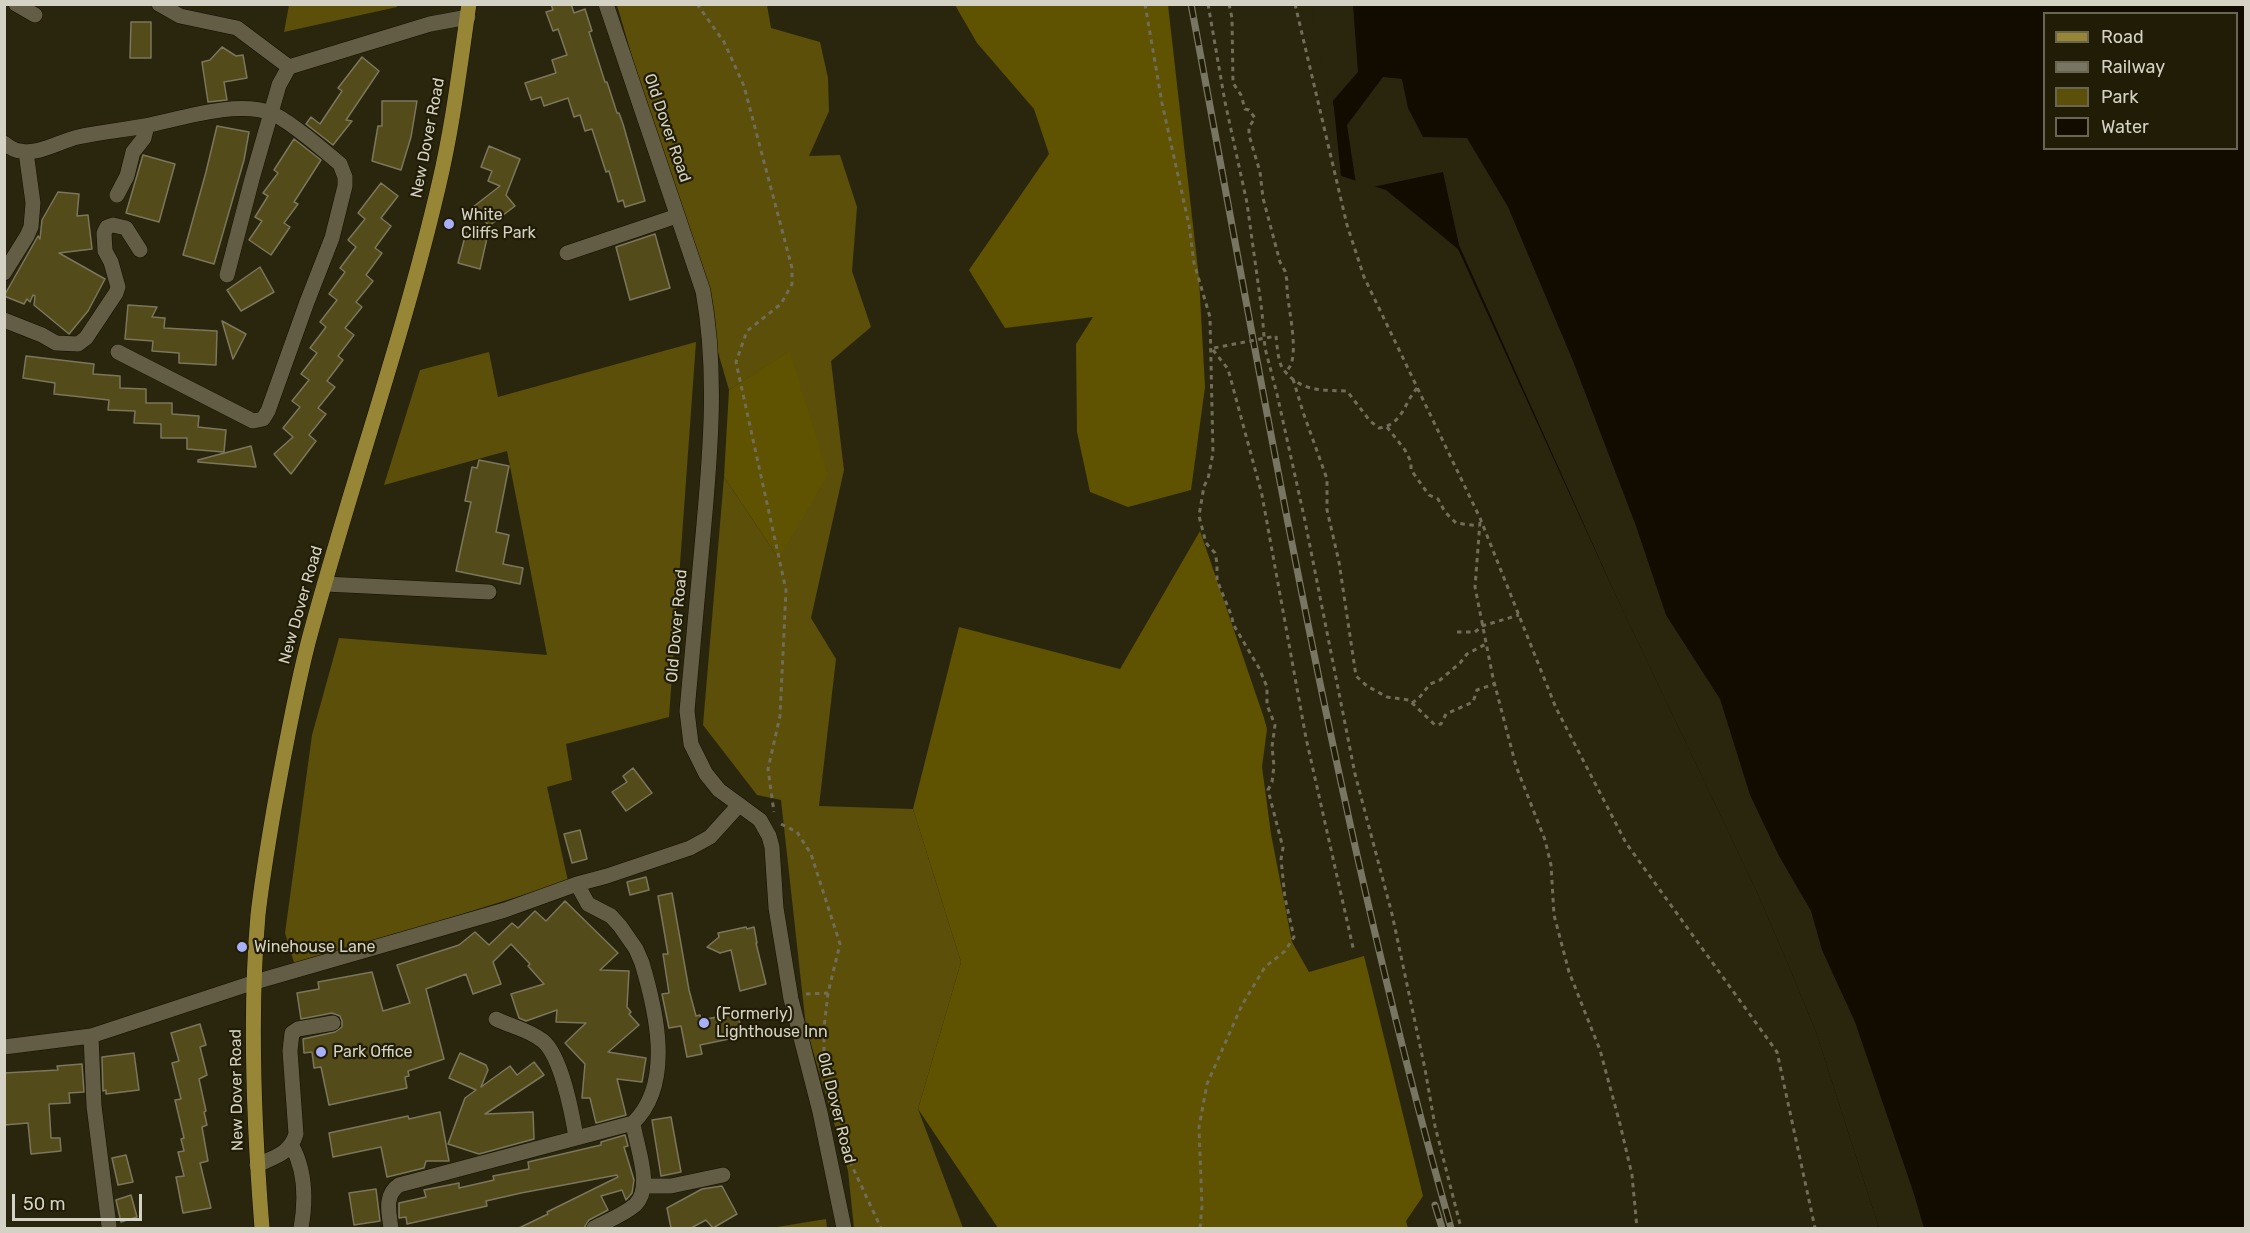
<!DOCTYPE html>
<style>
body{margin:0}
#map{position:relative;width:2250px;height:1233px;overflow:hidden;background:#2a260e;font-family:Rubik,sans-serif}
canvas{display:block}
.frame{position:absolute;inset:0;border:6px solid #d4d2c4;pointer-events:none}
.legend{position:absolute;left:2043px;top:12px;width:195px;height:138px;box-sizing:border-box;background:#211c05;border:2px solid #696551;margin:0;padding:8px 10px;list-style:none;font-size:18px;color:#d4d2c4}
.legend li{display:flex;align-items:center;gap:12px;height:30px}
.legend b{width:30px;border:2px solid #696551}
.scale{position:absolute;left:12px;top:1194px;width:130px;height:27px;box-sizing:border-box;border:3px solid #d4d2c4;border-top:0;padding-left:8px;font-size:18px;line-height:21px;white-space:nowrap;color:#d4d2c4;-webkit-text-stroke:4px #211c05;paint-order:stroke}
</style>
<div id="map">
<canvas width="2250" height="1233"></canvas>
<div class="frame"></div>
<ul class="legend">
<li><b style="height:8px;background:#968636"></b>Road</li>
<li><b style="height:8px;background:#787562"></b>Railway</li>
<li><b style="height:16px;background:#5b4f09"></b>Park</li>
<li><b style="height:16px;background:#110b00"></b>Water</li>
</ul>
<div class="scale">50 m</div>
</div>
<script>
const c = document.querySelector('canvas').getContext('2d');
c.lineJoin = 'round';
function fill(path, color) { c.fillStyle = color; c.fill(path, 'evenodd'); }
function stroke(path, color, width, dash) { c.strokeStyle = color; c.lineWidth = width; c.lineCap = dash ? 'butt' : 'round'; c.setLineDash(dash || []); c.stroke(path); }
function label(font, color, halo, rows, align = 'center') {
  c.font = font + ' Rubik,sans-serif'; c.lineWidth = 4.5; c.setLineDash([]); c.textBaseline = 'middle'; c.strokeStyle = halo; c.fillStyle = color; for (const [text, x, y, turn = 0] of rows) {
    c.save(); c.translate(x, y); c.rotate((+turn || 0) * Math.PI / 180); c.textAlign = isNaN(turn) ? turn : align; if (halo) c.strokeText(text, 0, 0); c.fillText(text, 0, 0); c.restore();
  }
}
const green = new Path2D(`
 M289 5V4L397 5V7L284 32Z
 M617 5H767L771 28 820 42 828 78 829 111 809 156 840 155 857 207 852 271 871 327 831 361 844 470 811 618 836 659 819 806 913 809 961 962 918 1109 963 1228H854L848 1171 806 1027 781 800 757 795 703 725 724 477 779 559 790 352 729 390Z
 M696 342 669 717 566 744 572 780 547 787 568 881 295 966 285 933 312 735 339 638 547 655 507 451 384 485 420 370 489 352 498 397Z
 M826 1219 827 1228H771Z`);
const forest = new Path2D(`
 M955 5H1168L1199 278 1205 387 1191 490 1128 507 1090 492 1077 432 1076 344 1093 317 1005 328 969 270 1049 154 1034 109 977 43Z
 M790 351 828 475 779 559 724 477 729 390Z
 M1200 531 1264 718 1267 729 1262 767 1271 834 1292 942 1309 972 1364 956 1423 1196 1406 1221 1408 1228H998L918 1109 961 962 913 809 959 627 1120 669Z`);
const water = new Path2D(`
 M1314 5H2245V1228H1879L1816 1032 1785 957 1756 890 1616 596 1458 249 1386 190 1341 176 1334 108ZM2044 14H2236V148H2044Z`);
const pier = new Path2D(`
 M1311 4 1353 5 1358 72 1330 104Z
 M1383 77 1402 79 1408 108 1423 137 1467 138 1508 207 1573 361 1636 526 1666 615 1720 699 1750 795 1779 856 1811 911 1822 950 1855 1022 1913 1191 1924 1228H1879L1816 1032 1785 957 1756 890 1616 596 1459 245 1443 172 1368 188 1356 184 1347 125Z`);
const building = new Path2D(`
 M551 4H571L574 13 585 9 592 31 589 32 605 82H607L617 113H619L623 124 645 201 625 207 623 200 618 202 609 171 606 172 592 129 585 131 580 115 574 117 568 98 544 106 541 97 531 100 525 83 556 73 552 60 567 55 558 29 553 31 546 12 553 10Z
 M131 22H151V58H130Z
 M222 47 236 56 243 55 247 78 224 82 227 100 208 102 202 62 210 60Z
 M362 57 379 71 346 120 352 121 333 145 306 124 311 117 320 124 342 91 338 88Z
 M382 101H417L411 137 401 170 372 161 378 126H382Z
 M217 126 249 132 244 160 214 264 183 255 206 172Z
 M294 139 321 160 294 202 298 204 284 223 290 227 271 255 249 240 262 221 255 217 268 196 263 193 278 173 274 170Z
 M489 146 520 159 506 195 515 206 489 226 473 207 500 186 488 181 492 171 481 167Z
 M143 155 175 164 159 222 126 213Z
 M381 183 398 196 381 218 391 226 375 248 382 253 366 275 373 281 356 302 362 307 345 328 354 335 338 356 343 360 327 381 335 387 318 408 326 414 309 435 316 441 291 474 274 454 293 437 283 428 300 407 292 401 309 380 301 374 317 353 310 348 326 327 320 322 337 300 329 294 345 272 340 268 356 247 348 240 365 219 358 213Z
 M58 192 79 194 77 216 88 215 92 249 59 253 105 279 88 311 69 334 34 305 35 296 33 295 30 302 27 299 24 304 4 296 38 236 40 239 42 220Z
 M466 233 487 238 480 269 458 263Z
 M655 234 670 288 630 300 616 247Z
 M260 267 274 292 241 311 227 290Z
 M128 305 157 307 152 317 165 318 164 328 217 331 216 365 179 363V353L152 351 153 341 125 339Z
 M222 321 246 334 233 359Z
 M26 356 94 364 93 374 120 376V388L146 389V403H172V414L199 416 198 427 226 430 224 452 187 449V438H161V424L134 423 135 411 108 410 109 400 54 394 55 383 23 378Z
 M251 446 256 467 198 462V460Z
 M479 460 509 466 496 532 509 535 503 564 523 568 520 584 456 571 471 502 465 501 472 467 477 468Z
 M633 768 652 793 626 811 612 792 627 782 623 776Z
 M580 830 587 859 572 863 564 834Z
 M646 877 649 890 630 895 627 882Z
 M672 893 689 990 696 1016 700 1015 701 1020 738 1013 741 1031 728 1034 729 1039 700 1045 702 1054 687 1057 681 1026 669 1028 662 994 669 993 663 954H668L658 896Z
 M565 901 618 953 600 970 629 971 627 1007 631 1012 629 1014 639 1025 608 1052 646 1058 642 1082 617 1079 626 1115 596 1123 590 1098H582L585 1064 565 1043 586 1023 556 1022 557 1010 526 1021 519 1018 511 994 544 984 528 966 530 964 511 944 493 962 501 984 473 994 466 974 426 989 444 1059 408 1071 409 1076 405 1077 407 1088 329 1105 321 1067 314 1068 312 1052 304 1053 303 1039 335 1032 342 1027V1021L340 1016 332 1013 301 1019 297 993 319 989 318 982 372 972 383 1011 410 1003 397 965 459 945 475 932 489 945 512 923 518 928 535 911 546 921Z
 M746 927 747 929 754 927 757 943H756L766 984 740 991 731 950 720 953 707 947 719 937 718 933Z
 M200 1024 206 1045 200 1047 207 1075 199 1079 206 1111 204 1112 207 1125 202 1127 208 1161 200 1163 211 1208 183 1213 176 1177 184 1176 178 1152 184 1151 181 1139 184 1138 175 1100 181 1099 172 1063 179 1061 171 1033Z
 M134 1053 139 1090 106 1094V1090L103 1091 102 1057Z
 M460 1053 486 1065 488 1070 481 1087 510 1066 517 1075 534 1062 544 1075 485 1114 533 1112 534 1139 479 1154 448 1144 465 1098 476 1090 449 1078Z
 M82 1064 84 1092 69 1093 70 1103 49 1104 51 1138H60L61 1151 31 1154 28 1123 4 1125V1073L58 1070 57 1066Z
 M440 1112 449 1161H426L424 1168 387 1177 381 1147 333 1157 329 1133 408 1116 409 1119Z
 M671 1117 681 1172 661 1176 652 1120Z
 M625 1135 628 1146 624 1147 634 1180 632 1193 626 1200 622 1190 601 1196 608 1210 589 1220 584 1228H519L548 1214 547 1212 618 1177 617 1175 521 1193 486 1201 487 1206 407 1224 406 1217 399 1218V1203L426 1197 424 1190 459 1183V1188L494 1180 493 1176 529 1169 528 1162 601 1145V1142Z
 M126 1155 133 1182 118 1185 112 1158Z
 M722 1186 737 1214 713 1228 706 1220 691 1228H671L667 1208 702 1189Z
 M376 1189 380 1221 354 1225 349 1193Z
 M131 1195 137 1217 121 1222 116 1200Z`);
const path = new Path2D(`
 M697 4 724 42 744 86 792 268V284L781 304 747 331 736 362 786 590 780 716 768 769 774 812
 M1145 4 1162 103 1189 225 1194 263 1210 317 1213 453 1208 479 1204 486 1199 516 1206 543 1215 553 1217 563V580L1232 617 1233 624 1259 668 1267 687V705L1275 725 1272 747 1274 766 1272 782 1268 790 1283 848 1281 859 1285 898 1294 937 1285 951 1265 967 1242 1005 1207 1084 1199 1127 1202 1206 1200 1228
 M1208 4 1225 102 1247 203 1262 312 1265 348 1277 394 1305 521 1355 774 1392 914 1425 1069 1435 1126 1461 1228
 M1229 4 1232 18 1233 83 1241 95 1245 109 1249 110 1255 118 1249 127V135L1260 172 1263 198 1280 262 1285 271 1287 281C1285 300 1303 359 1286 371
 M1295 4 1347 225 1364 277 1480 518 1556 708 1626 843 1777 1052 1815 1228
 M1276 336C1277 345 1278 362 1283 369 1300 392 1322 390 1347 391L1370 421 1379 428C1403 425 1404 402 1418 387
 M1213 350 1228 369 1262 495 1306 738 1354 952
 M1293 379 1303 412 1327 479V510L1339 562 1356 676 1367 686 1387 697 1409 700 1435 725 1441 724 1446 714 1473 702 1477 690 1494 684
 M1387 427 1405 450 1411 462V470L1429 495 1438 499 1445 512 1456 523 1479 526
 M1480 522 1475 587 1493 678 1516 766 1545 840 1551 865 1554 915 1569 972 1600 1050 1620 1124 1632 1175 1637 1228
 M1457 632H1475L1482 626 1519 615
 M1412 703 1419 698 1430 684 1440 680 1460 663 1467 654 1486 644
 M781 824 797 832 811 854 840 944 828 993 824 1028V1055L838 1111
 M806 994 828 993
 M846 1153 881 1228`);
const minor = new Path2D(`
 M16 4 35 15
 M159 4 180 16 237 28 289 67
 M606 4 703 291C717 368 711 446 704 524 698 586 693 649 687 711L691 744 706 774 719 790 760 820 769 836 772 847 776 908 791 999 820 1112 844 1228
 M4 143C9 147 15 151 21 151 39 155 60 141 78 137 100 132 123 130 145 126 180 119 236 100 271 113 287 119 326 152 340 164L345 177V186L332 238 307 302 268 411 263 419 253 421 118 352
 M117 195 127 176 133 152 144 138 147 126
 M567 253 677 216
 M4 273 27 236 31 227 33 203 26 152
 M227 275 252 179 279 85 289 67 430 24 468 17
 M4 320 42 335 56 343 78 344 86 338 116 293 118 287 111 262 105 251 104 233 107 227 113 225 126 228 140 250
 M325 584 489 592
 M496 1019C510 1026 530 1030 543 1041 561 1056 572 1113 576 1137
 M91 1036 94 1106 109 1226
 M4 1047 91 1036 255 982 505 910 577 884 607 876 690 848 710 837 739 805
 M292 1146C306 1172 306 1200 301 1228
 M257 1165C274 1157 290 1154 296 1134L290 1051 292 1033 298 1029 333 1023
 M644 1186H671L723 1175
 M391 1228C389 1213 384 1195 399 1185L633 1123C674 1084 656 1010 642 963L636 949 620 926 611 916 588 904 577 884
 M594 1228C607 1221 623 1215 635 1205 654 1187 636 1146 633 1123`);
const major = new Path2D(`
 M262 1228C254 1127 249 1017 258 915 262 879 268 844 274 809 284 754 294 698 308 643 349 489 403 339 439 184 453 125 460 65 469 4`);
const rail = new Path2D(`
 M1191 4C1268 415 1337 827 1451 1228
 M1435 1205 1442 1228`);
const pathBridge = new Path2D(`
 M1214 348 1276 336`);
const markers = [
 [449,224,6,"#a8b0fc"],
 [242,947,6,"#a8b0fc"],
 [704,1023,6,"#a8b0fc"],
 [321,1052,6,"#a8b0fc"]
];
const streetNames = [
 ["Old Dover Road",667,128,71],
 ["New Dover Road",428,138,-79],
 ["New Dover Road",301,605,-74],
 ["Old Dover Road",677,626,-85],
 ["New Dover Road",237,1090,-91],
 ["Old Dover Road",836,1108,76]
];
const poiNames = [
 ["White",461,215],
 ["Cliffs Park",461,233],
 ["Winehouse Lane",254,947],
 ["(Formerly)",716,1014],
 ["Lighthouse Inn",716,1032],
 ["Park Office",333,1052]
];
fill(green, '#5b4f09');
fill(forest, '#5f5200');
fill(water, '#110b00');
fill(pier, '#2a260e');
fill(building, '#544b1a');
stroke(building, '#7b765c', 1.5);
stroke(minor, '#130f00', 16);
stroke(major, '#130f00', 16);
stroke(path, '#706d59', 3, [4.5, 4.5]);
stroke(minor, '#625d44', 15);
stroke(major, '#968636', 15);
stroke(rail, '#787562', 7);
stroke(rail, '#211c05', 4.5, [14]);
stroke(pathBridge, '#706d59', 3, [4.5, 4.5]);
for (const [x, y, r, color] of markers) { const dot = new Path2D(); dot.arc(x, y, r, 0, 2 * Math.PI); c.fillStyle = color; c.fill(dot); stroke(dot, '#211c05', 2); }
label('16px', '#d4d2c4', '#211c05', streetNames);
label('16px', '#d4d2c4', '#211c05', poiNames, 'left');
</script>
